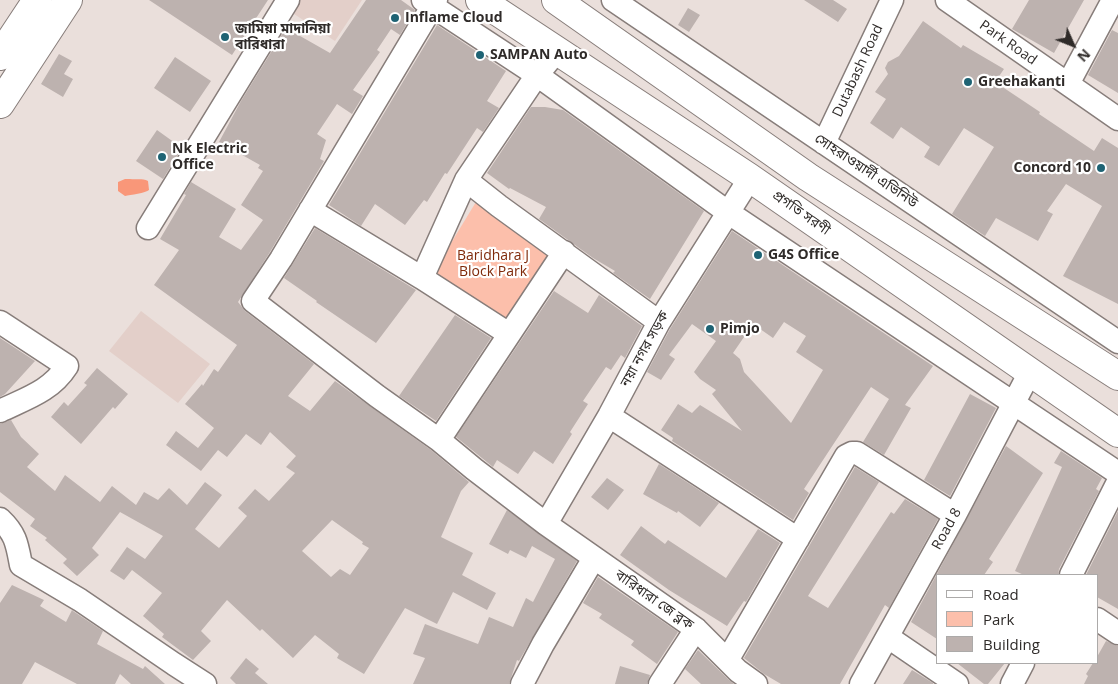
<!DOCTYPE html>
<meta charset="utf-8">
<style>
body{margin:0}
#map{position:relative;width:1118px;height:684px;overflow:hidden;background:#eadfdb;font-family:"Open Sans",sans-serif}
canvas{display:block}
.legend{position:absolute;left:936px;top:574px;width:162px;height:90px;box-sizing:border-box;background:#fff;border:1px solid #acaaa9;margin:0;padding:6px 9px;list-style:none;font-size:15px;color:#2f2b29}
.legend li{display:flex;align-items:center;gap:10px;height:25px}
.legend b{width:25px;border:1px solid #acaaa9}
.north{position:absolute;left:1048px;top:20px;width:50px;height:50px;-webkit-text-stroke:4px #fff;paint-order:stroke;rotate:134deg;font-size:14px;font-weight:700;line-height:20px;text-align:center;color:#2f2b29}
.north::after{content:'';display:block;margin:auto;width:18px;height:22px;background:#2f2b29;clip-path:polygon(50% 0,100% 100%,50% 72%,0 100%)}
</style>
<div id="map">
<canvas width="1118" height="684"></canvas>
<ul class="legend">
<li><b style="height:6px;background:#fff"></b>Road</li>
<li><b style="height:14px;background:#fcbfab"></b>Park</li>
<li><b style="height:14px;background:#bdb2af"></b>Building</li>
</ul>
<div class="north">N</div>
</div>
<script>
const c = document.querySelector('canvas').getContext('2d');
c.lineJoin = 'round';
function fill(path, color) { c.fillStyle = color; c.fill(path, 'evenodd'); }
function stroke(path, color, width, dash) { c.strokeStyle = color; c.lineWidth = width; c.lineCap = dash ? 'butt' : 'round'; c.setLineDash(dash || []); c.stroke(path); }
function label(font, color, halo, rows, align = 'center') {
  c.font = font + ' "Open Sans","Noto Sans Bengali",sans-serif'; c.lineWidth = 4.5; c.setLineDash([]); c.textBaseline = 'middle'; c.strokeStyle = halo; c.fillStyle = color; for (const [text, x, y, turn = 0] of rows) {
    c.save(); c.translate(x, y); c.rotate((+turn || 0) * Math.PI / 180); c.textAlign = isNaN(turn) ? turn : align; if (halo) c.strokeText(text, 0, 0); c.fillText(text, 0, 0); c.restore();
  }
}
const built = new Path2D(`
 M295 0H362L335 41 288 10Z
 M141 311 210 364 178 403 109 351Z`);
const green = new Path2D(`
 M479 197 559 251 505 329 431 276Z`);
const water = new Path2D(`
 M130 179C136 180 142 178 148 181L149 190C146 193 130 195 125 196L118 191V182L125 179Z`);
const building = new Path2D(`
 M149 0H268L232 55Z
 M366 0H401L415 10 400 35 391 29 377 50 380 52 353 90 363 96 352 114 337 104 317 134 326 140 320 159 324 161 270 252 238 302 245 311 314 364 288 396 310 411 335 381 431 450 469 482 461 491 441 537 473 553 462 575 496 593 487 610 453 592 437 624 405 608 364 674 337 658 339 654 315 635 293 658 262 629 260 631 227 600 201 631 211 641 193 660 162 637 164 634 143 616 162 593 132 570 124 580 110 571 127 547 145 559 163 536 120 512 92 548 99 555 77 576 63 563 67 559 45 540 47 538 30 526 35 519 0 492V424L11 420 21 437 39 454 27 467 55 491 65 475 100 502 112 486 136 505 144 492 158 500 169 488 187 505 205 482 222 495 195 529 219 548 247 516 238 508 255 489 269 501 295 473 286 467 296 456 270 432 261 445 246 434 227 457 218 450 201 471 166 445 176 431 198 448 214 428 185 404 202 384 203 386 214 369 218 372 237 345 154 285 179 250 160 239 186 195 184 194 191 182 236 209 219 237 241 250 263 220 241 205 263 171 258 168 260 165 219 142 241 101 286 28 330 53ZM332 520 363 542 362 544 369 548 350 575 340 569 331 577 302 551Z
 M804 0H833L847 9 838 22Z
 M1029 0H1084L1054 53 1012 29Z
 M688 8 700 15 689 32 678 25Z
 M923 21 961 48 963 45 1004 69 995 82 1040 112 1039 114 1094 151 1102 138 1118 148V304L1063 276 1102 206 1066 184 1047 211 1053 214 1038 241 996 218 985 236 952 214 994 147 964 128 939 166 924 157 930 147 901 127 893 139 870 123 886 99 875 92 888 74 885 68 888 62 899 56Z
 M437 25 506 71 487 101 499 108 483 132 477 128 447 174 445 173 427 202 424 200 405 225 375 204 361 226 329 205Z
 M1112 30 1118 33V93L1088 75Z
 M59 54 72 61 64 74 73 79 63 97 41 84Z
 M175 57 211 81 190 112 154 88Z
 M531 107H545L563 110 704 211 650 299 613 273 615 271 593 258 539 219 546 207 510 188 509 189 487 173Z
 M157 130 182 148 163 179 136 161Z
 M315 228 416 290 376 343 316 302 317 301 284 278Z
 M732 231 933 366 905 405 911 408 884 455 863 442 889 399 871 387 804 489 809 493 793 520 672 441 673 438 661 430 678 404 692 413 700 405 742 431 712 394 716 390 700 379 694 372 716 341 692 324 669 355 675 359 661 380 647 372 670 329ZM784 322 806 336 796 352 823 370 791 423 744 372 740 359 733 353 753 324 773 338Z
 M554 291 588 313 599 295 642 326 625 358 621 355 611 370 606 367 583 401 588 404 570 432 572 434 553 464 534 451 518 474 497 460 493 467 456 437Z
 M455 315 491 338 436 421 399 396Z
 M0 338 35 361 5 394 0 397Z
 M97 368 128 394 115 409 113 407 81 444 51 417 64 402 68 406 87 385 84 383Z
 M970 394 996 408 950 496 924 480Z
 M1006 446 1043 473 989 559 993 562 984 575H937V639L911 622Z
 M1061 451 1102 478 1096 489 1099 491 1059 569 1058 575H1024L1015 571 1062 467 1054 463Z
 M659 464 719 503 700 527 678 511 677 513 643 494Z
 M855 467 879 482 808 596 828 608 891 512 894 514 905 499 938 519 889 608 885 605 840 684H781L764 674 744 658Z
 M607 478 624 490 608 510 591 497Z
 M507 510 577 561 519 661 517 660 509 684H413L425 658 413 654 425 624 478 644 489 617 513 627 526 598 533 602 555 559 532 546 526 558 510 550 508 554 489 544Z
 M1118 511V609L1097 597V575H1086Z
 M641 526 665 544 668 540 726 578 758 529 780 543 746 602 744 601 727 626 669 590 620 555Z
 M598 577 678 632 657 664 631 645 634 641 599 618 602 614 583 603Z
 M12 585 44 600 40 606 66 622 72 610 73 611 103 631 97 644 143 669 145 666 165 684H131L120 674 115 684H77L35 662 22 684H0V603Z
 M1106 641 1118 646V684H1084L1088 676 1086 674 1093 663H1097V657Z
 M698 650 729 680 734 684H701L685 669Z
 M246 658 259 669 255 673 268 684H236L230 678Z
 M957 663H1005L988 684H984Z
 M620 666 650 675 647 684H615Z
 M912 670 933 683V684H903Z`);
const minor = new Path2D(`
 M423 0 537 75 729 213 1118 473
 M436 0 281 259 253 301 377 396 439 440 474 469 546 524 696 629 738 671 756 684
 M613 0 1118 342
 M947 0 1118 119
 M1068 84 1113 0
 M824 143 892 0
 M466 180 499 206 659 322
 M310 210 422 278 509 334
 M148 228 288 0
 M422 278 466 180 537 75 556 52
 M0 322 67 366C51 391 27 398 0 411
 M609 416 798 539
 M439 440 564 252
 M0 519C16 534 17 544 21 565L80 600 174 664 205 684
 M546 524 609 416 659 322 750 178
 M1071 575 1118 482
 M1097 619 1118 633
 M888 637 957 684
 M728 659 846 456 852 453H857L955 515
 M522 684 543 644 594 558
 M660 684 696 629
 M861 684 955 515 1030 372
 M1012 684 1023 663`);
const major = new Path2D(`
 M480 0 750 178 1118 433
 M556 0 808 177 1118 376
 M0 56 37 0
 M0 104 68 0`);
const markers = [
 [395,18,5,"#1e6374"],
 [225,37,5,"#1e6374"],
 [480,55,5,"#1e6374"],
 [968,82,5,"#1e6374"],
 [162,157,5,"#1e6374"],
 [1101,168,5,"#1e6374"],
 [758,255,5,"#1e6374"],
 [710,329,5,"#1e6374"]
];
const poiNames = [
 ["Inflame Cloud",405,18],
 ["জামিয়া মাদানিয়া",235,29],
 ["বারিধারা",235,45],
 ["SAMPAN Auto",490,55],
 ["Greehakanti",978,82],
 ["Nk Electric",172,149],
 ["Office",172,165],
 ["Concord 10",1091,168,"right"],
 ["G4S Office",768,255],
 ["Pimjo",720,329]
];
const streetNames = [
 ["Park Road",1008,43,35],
 ["Dutabash Road",858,71,-65],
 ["সোহরাওয়ার্দী এভিনিউ",866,171,34],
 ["প্রগতি সরণী",801,213,35],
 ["নয়া নগর সড়ক",645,349,-61],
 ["Road 8",947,529,-61],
 ["বারিধারা জে ব্লক",654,600,35]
];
const parkNames = [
 ["Baridhara J",493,256],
 ["Block Park",493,272]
];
fill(built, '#e3cfc9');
fill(green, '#fcbfab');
fill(water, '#f99779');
fill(building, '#bdb2af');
stroke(minor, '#877d7a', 25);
stroke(major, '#877d7a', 30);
stroke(minor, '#fff', 22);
stroke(major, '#fff', 28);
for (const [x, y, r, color] of markers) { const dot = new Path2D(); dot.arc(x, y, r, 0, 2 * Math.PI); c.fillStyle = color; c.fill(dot); stroke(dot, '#fff', 2); }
label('bold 14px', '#2f2b29', '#fff', poiNames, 'left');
label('14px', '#2f2b29', '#fff', streetNames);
label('14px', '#7f2a0a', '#fff', parkNames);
</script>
